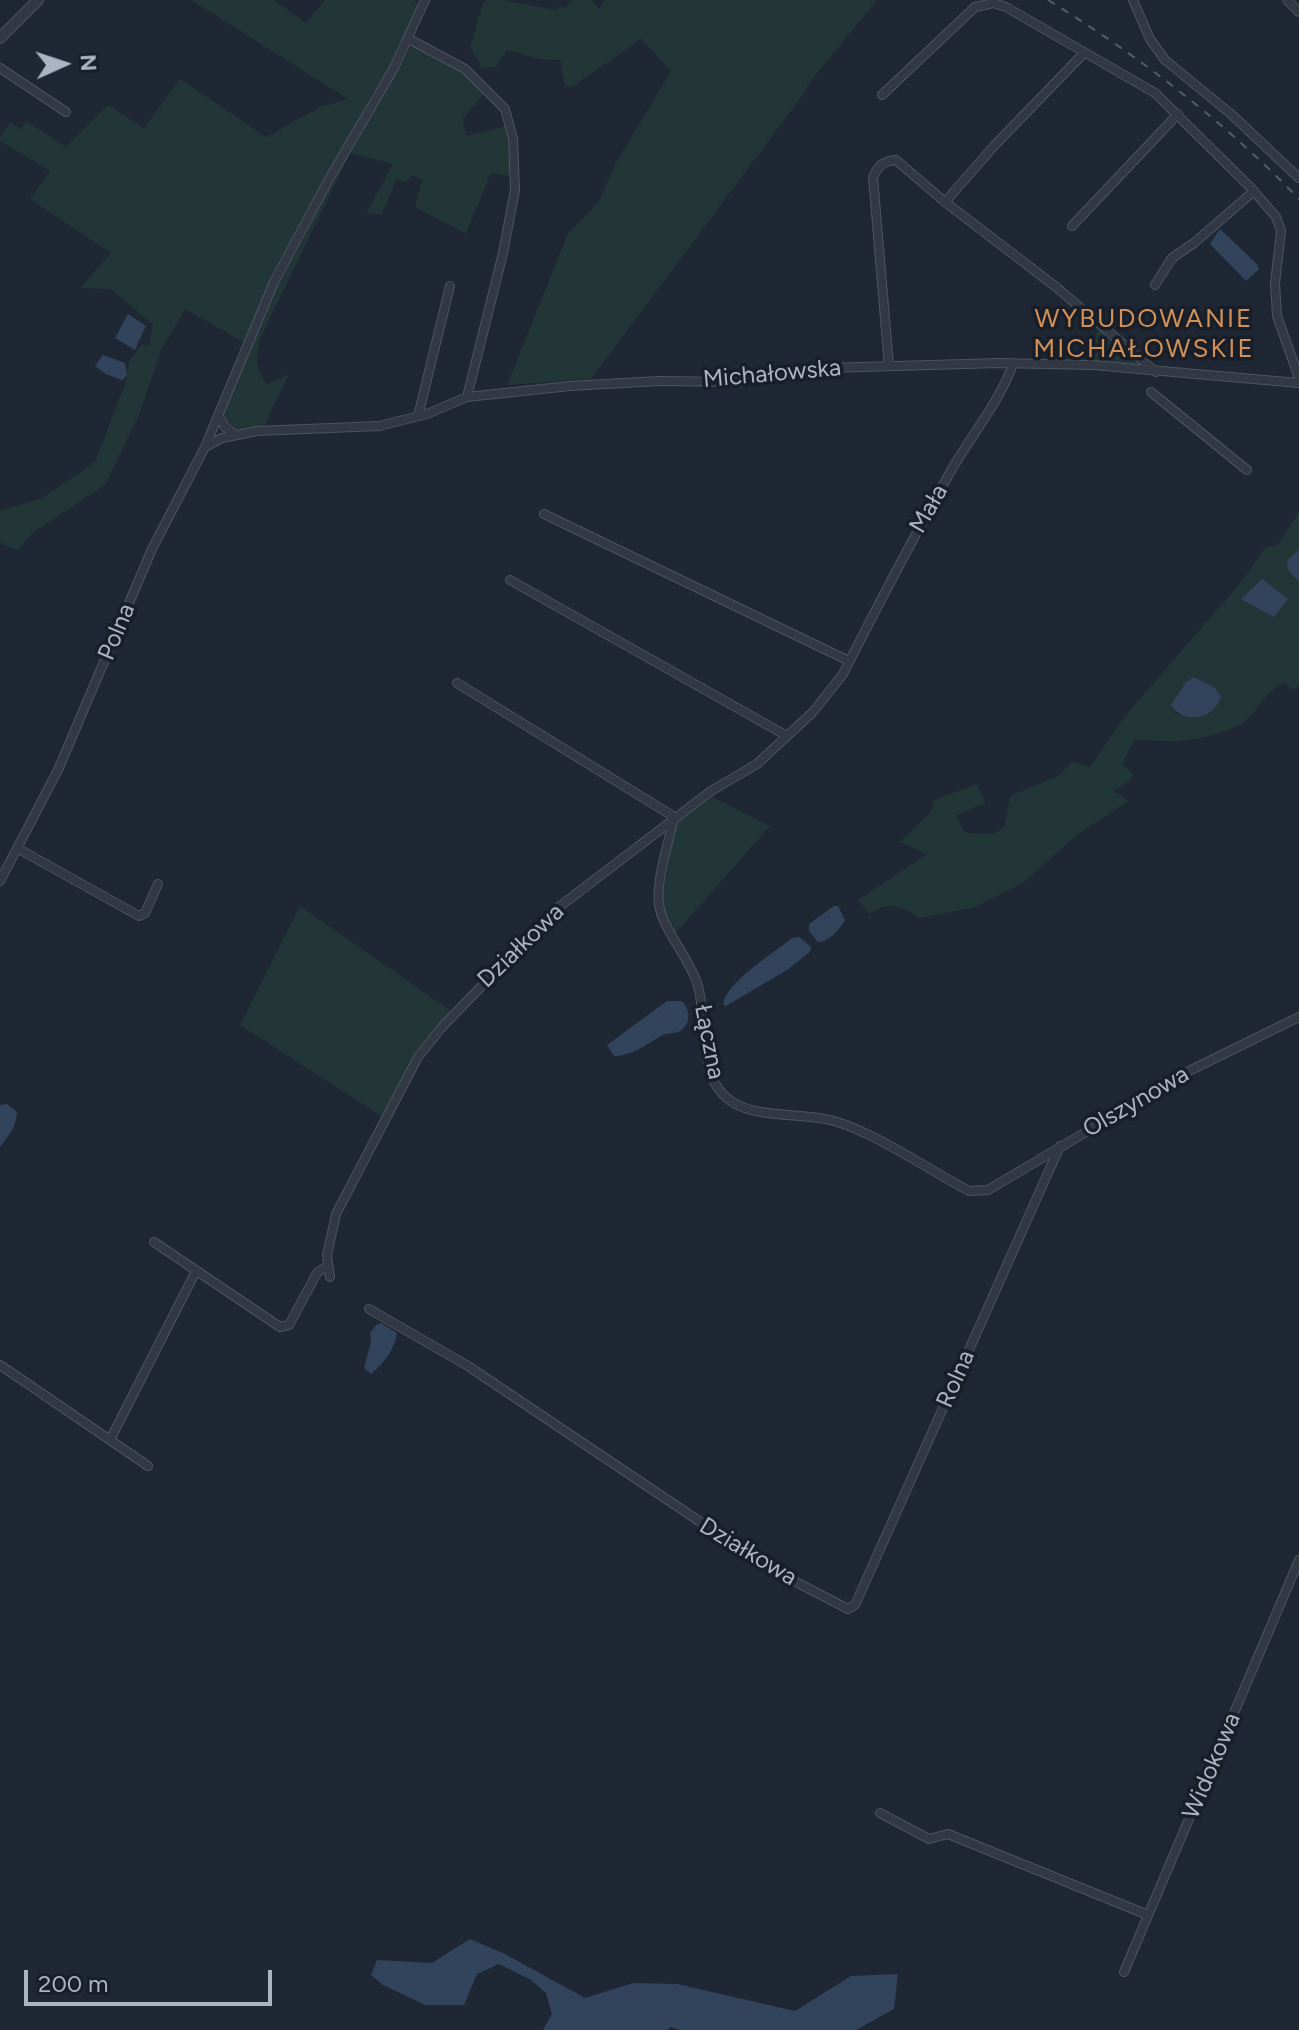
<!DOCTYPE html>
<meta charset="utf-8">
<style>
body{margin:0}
#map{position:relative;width:1299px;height:2030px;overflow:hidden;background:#1f2734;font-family:Figtree,sans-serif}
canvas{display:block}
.north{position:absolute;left:24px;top:24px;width:80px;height:80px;-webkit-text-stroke:6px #181f29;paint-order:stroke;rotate:87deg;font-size:22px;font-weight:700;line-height:32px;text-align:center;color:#abb4c3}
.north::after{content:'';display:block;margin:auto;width:28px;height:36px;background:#abb4c3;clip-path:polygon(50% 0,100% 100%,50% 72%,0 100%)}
.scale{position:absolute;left:24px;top:1970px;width:248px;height:36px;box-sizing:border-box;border:4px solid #abb4c3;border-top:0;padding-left:10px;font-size:24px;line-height:28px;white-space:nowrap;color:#abb4c3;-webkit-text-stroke:6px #181f29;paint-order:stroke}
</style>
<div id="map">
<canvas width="1299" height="2030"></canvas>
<div class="north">N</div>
<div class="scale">200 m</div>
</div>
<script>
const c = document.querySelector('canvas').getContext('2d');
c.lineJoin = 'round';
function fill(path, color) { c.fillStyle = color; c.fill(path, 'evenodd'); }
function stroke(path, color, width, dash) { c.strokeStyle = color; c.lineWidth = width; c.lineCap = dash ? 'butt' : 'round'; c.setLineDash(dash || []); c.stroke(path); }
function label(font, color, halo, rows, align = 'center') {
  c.font = font + ' Figtree,sans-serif'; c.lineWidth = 7; c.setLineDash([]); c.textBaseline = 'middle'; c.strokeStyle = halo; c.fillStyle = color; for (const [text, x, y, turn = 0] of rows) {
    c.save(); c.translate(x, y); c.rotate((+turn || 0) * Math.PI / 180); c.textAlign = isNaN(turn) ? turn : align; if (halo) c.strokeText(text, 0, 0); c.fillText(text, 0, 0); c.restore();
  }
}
const green = new Path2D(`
 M191 0H274L306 23 325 0H413L418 3 390 67 370 97 245 343 185 309 161 351 140 413 105 485 34 532 18 550 0 543V511L42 498 95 462 125 384 129 361 142 344 149 346 153 325 111 289 80 288 111 253 30 199 50 171 0 141V137L10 122 21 129 26 121 66 147 108 105 144 128 180 79 266 137 320 107 348 99Z
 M488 0H504L555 10 560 6 563 9 573 0H592L599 9 605 0H877L807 86 805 92 591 379 507 385 568 233 598 203 616 163 671 71 641 39 572 87 565 86 560 60 539 59 507 50 496 67 482 68 470 48 483 3Z
 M412 42 464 71 485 92 463 119 466 136 506 126 511 176 491 173 466 234 415 207 422 180 412 175 406 182 396 180 382 214H366L393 164 350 153 259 341C256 358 255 371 268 384L289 374 264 427 241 431 227 422 223 413 278 284 377 100 400 68Z
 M1097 326 1145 366 1094 363Z
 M1299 512V549L1287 561 1288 570 1299 582V685L1294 690 1284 683C1266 691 1260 708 1245 721 1230 733 1199 739 1179 741 1168 743 1149 739 1135 740L1122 764 1134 774 1129 781 1113 791 1129 801 1077 835 1023 883 973 908 919 918C901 905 889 901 869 914L858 900 927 854 900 842 931 812 934 800 977 784 986 803 957 815 965 833 993 834 1005 827 1010 796 1060 775 1072 761 1090 767 1125 716 1241 582 1265 548 1277 545ZM1194 677 1214 687 1220 702 1195 719 1175 713Z
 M713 797 770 826 676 933 661 904 676 822Z
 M300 906 451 1011 416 1051 384 1118 240 1025Z`);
const water = new Path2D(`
 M1220 229 1257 264 1259 269 1246 281 1210 244Z
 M128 314 146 326 135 350 115 338Z
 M103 355 125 363 127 375 122 380 106 374 95 366Z
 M1299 549V582L1288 570 1287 561Z
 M1262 579 1288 599 1274 617 1241 599Z
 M1194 677 1214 687 1221 697C1214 719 1184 726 1171 705L1186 682Z
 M834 906H838L845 920C840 929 829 942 818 942L809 931V924Z
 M799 937 811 947 810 952 787 970 726 1006 723 1004C726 982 774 953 792 938Z
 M667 1001H682C691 1010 691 1027 678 1032 671 1034 665 1033 659 1037 644 1046 632 1056 614 1056L607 1045Z
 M7 1104 17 1112C16 1128 9 1135 0 1147V1105Z
 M381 1323 397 1333C395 1349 384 1363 371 1374L364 1368 371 1342 370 1333 376 1325Z
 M470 1939 505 1954 585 1998 633 1983 677 1984 795 2011 851 1976 898 1974 894 2009 856 2030H681L670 2027 668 2030H543L552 2014 546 1993 531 1980 499 1964 477 1974 464 2005H425L383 1985 371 1975 377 1960 432 1963Z`);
const minor = new Path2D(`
 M1133 0 1150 39 1165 60 1231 114 1299 178
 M1287 0 1299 12
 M409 39 465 69 505 109 513 139 515 190 503 253 467 397
 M0 68 66 112
 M882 95 975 7 993 3 1006 7 1155 93 1251 188 1276 217 1281 231 1275 283 1277 316 1299 378
 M945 202 994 146 1084 53
 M1072 226 1178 114
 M1155 285 1172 258 1194 243 1254 191
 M889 366 873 177C878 166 883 161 896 160L945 202 1056 287 1156 372
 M1151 392 1247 470
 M218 415 225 427 236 435
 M418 416 450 286
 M205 447 222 438 257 431 379 426 427 414 467 397 570 386 659 381 737 382 827 368 999 363 1093 365 1299 383
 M544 514 849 661
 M510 580 787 736
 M457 683 676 818
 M673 821C668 845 656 881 659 904 661 927 691 960 698 986 708 1023 695 1080 734 1103 758 1118 805 1113 834 1121 876 1133 929 1170 969 1191L988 1190 1191 1070 1299 1017
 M17 848 139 916 145 913 158 884
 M0 881 58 770 152 549 205 447 274 282 328 181 395 66 425 0
 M154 1242 280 1327 289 1325 317 1273 327 1266
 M330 1277 327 1255 336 1214 418 1057 442 1027 555 910 711 791 757 764 813 712 843 674C878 605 914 536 952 469 972 434 1000 401 1013 364
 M369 1309 468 1366 769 1568 848 1609 855 1605 1060 1146
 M0 1365 148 1466
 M110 1440 196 1271
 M880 1813 929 1839 948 1834 1148 1915
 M1124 1972 1299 1560`);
const tertiary = new Path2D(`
 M0 38 38 0`);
const rail = new Path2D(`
 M1048 0C1139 56 1225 122 1299 199`);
const streetNames = [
 ["Michałowska",772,374,-5],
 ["Mała",929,509,-60],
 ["Polna",117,632,-67],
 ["Działkowa",521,946,-44],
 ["Łączna",709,1042,79],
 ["Olszynowa",1136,1102,-30],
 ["Rolna",956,1379,-66],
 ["Działkowa",748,1552,31],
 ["Widokowa",1212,1766,-67]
];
const neighbourhoodNames = [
 ["WYBUDOWANIE",1144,319],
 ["MICHAŁOWSKIE",1144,349]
];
fill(green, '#223537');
fill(water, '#32435c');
stroke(minor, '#4d5461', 10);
stroke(tertiary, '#4d5461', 12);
stroke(minor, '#323945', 8);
stroke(tertiary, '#323945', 10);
stroke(rail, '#545d6c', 2, [8, 8]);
label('24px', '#abb4c3', '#181f29', streetNames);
c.letterSpacing = '2px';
label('26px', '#d19058', '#181f29', neighbourhoodNames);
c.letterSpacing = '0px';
</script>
